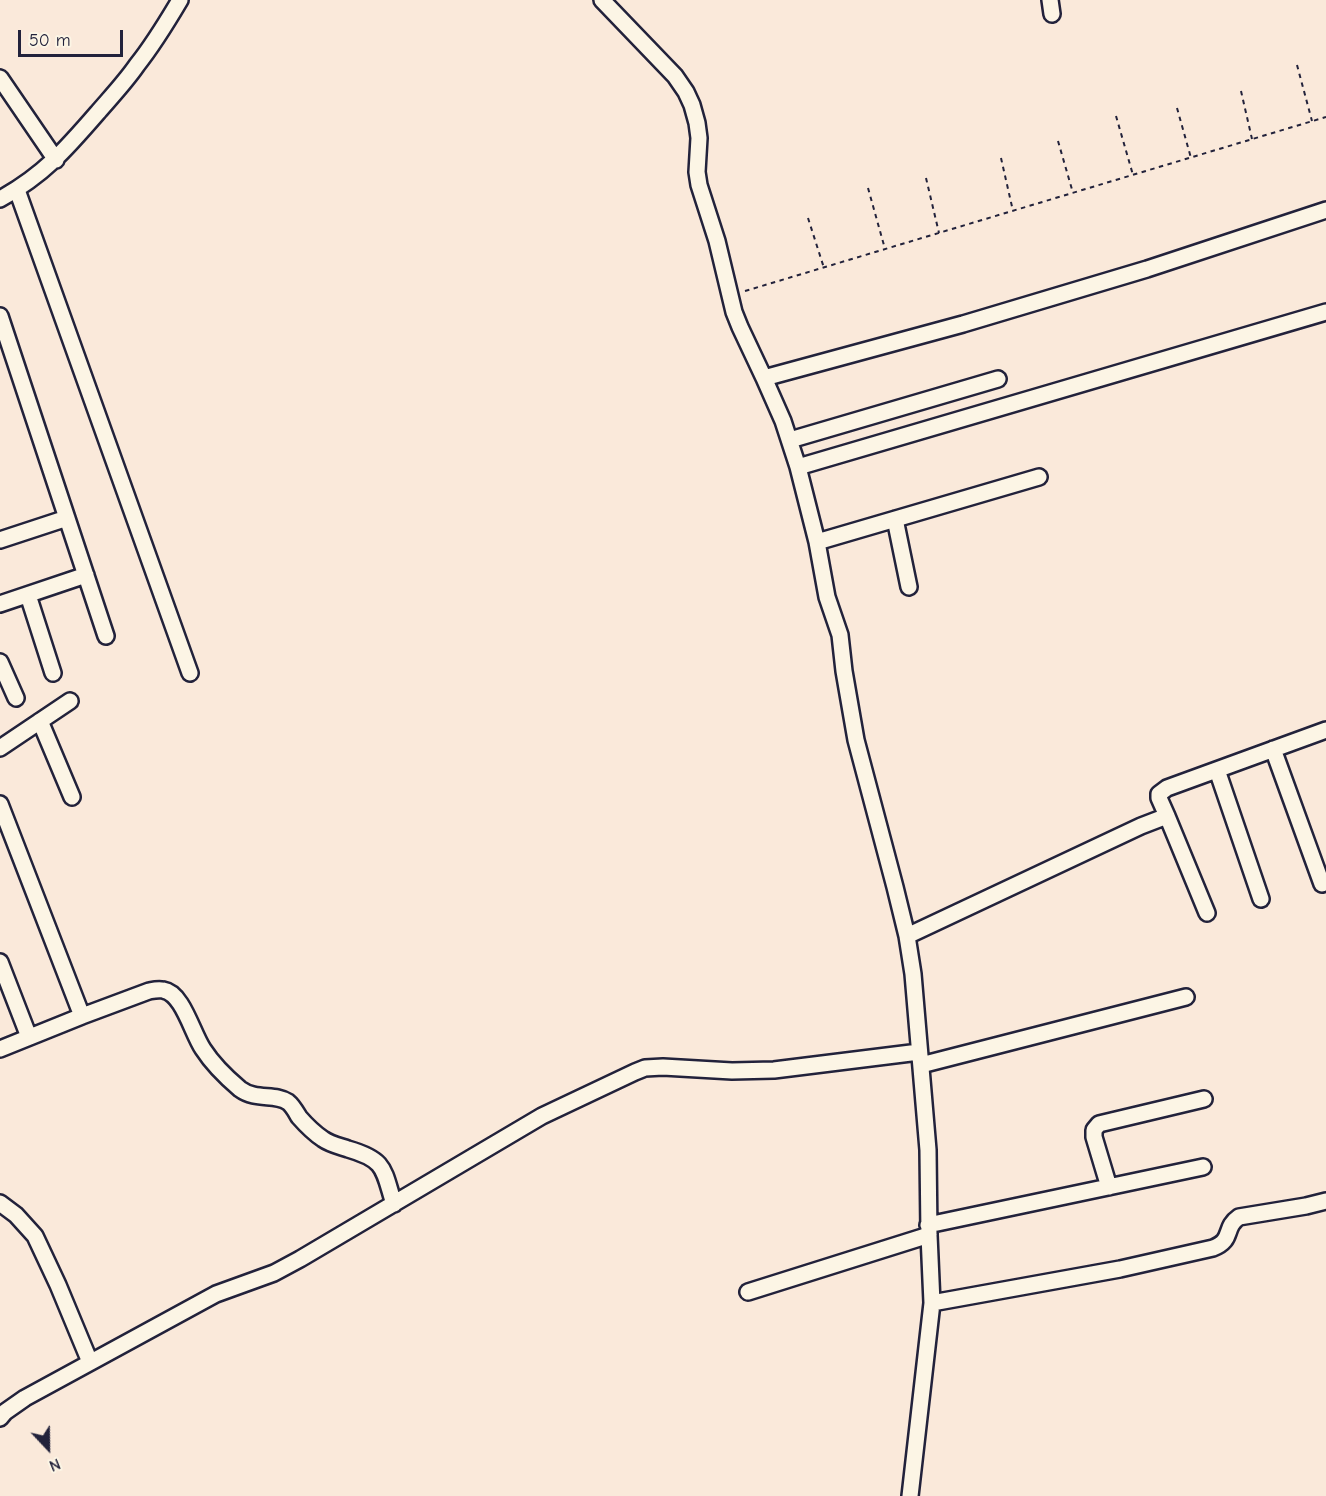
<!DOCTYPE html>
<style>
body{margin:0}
#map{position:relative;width:1326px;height:1496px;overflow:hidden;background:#fae9da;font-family:"Comic Neue",sans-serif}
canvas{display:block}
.north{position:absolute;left:18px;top:1418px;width:60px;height:60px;-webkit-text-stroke:4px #fcf5e5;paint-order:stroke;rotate:158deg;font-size:16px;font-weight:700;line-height:24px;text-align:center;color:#22223b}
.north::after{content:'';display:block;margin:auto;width:21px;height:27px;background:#22223b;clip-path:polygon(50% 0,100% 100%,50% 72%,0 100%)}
.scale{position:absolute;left:18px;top:30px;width:105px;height:27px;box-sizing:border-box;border:3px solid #22223b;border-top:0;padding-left:8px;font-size:18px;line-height:21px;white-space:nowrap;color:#22223b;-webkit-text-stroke:4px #fcf5e5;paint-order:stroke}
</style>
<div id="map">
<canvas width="1326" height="1496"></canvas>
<div class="north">N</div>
<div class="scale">50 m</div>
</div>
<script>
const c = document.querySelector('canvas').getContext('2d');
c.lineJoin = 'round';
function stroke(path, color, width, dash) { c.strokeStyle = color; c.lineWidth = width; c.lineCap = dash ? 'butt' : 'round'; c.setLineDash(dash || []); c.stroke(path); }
const path = new Path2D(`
 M1297 65 1312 121
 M1241 91 1252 139
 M1177 108 1191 158
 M1116 116 1133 175
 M1058 141 1073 193
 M1001 158 1013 211
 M926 178 939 233
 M868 188 885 249
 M808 218 824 268
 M745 291 1326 117`);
const street = new Path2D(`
 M602 0 675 76 686 92 692 105 697 123 699 138 697 172 699 185 717 241 734 312 740 327 764 378 783 421 798 467 817 542 827 597 840 635 844 671 856 740 895 887 907 936 913 974 928 1150 929 1235 932 1303 910 1496
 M1050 0 1052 14
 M0 78 56 160
 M17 190 190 673
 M0 199C44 175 67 148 99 111 112 96 126 81 137 65 153 45 167 22 180 0
 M0 316 106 636
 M764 378 963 324 1147 269 1326 210
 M790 440 998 379
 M798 467 1326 312
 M895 519 909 587
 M0 540 67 518
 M817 542 1039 477
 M28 595 53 673
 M0 604 86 575
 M0 662 16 698
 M40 721 72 797
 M0 748 70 701
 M1273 749 1322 884
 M1217 770 1261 899
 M0 804 82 1016
 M1167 816 1207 913
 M907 936 1141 826 1167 816 1159 798V794L1167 788 1326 730
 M0 962 29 1037
 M0 1049 82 1016 149 991C154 990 158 989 163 990 183 993 192 1033 203 1049 212 1063 227 1078 240 1089 256 1101 275 1093 288 1102 293 1106 296 1112 299 1117 306 1125 314 1133 323 1139 330 1144 339 1146 348 1149 386 1160 383 1169 394 1204
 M921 1065 1186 997
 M1109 1187 1094 1137V1130L1099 1124 1204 1099
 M0 1203 16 1215 35 1236 58 1285 90 1362
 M928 1225 1203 1167
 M748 1292 929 1235
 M932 1303 1120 1269 1213 1248C1234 1240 1223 1228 1239 1217L1306 1206 1326 1201
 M0 1418 5 1412 25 1398 216 1294 274 1273 300 1259 542 1116 635 1072 645 1068 663 1067 732 1071 774 1070 919 1052`);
stroke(street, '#22223b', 20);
stroke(path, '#22223b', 2, [4.5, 4.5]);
stroke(street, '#fcf5e5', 15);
</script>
